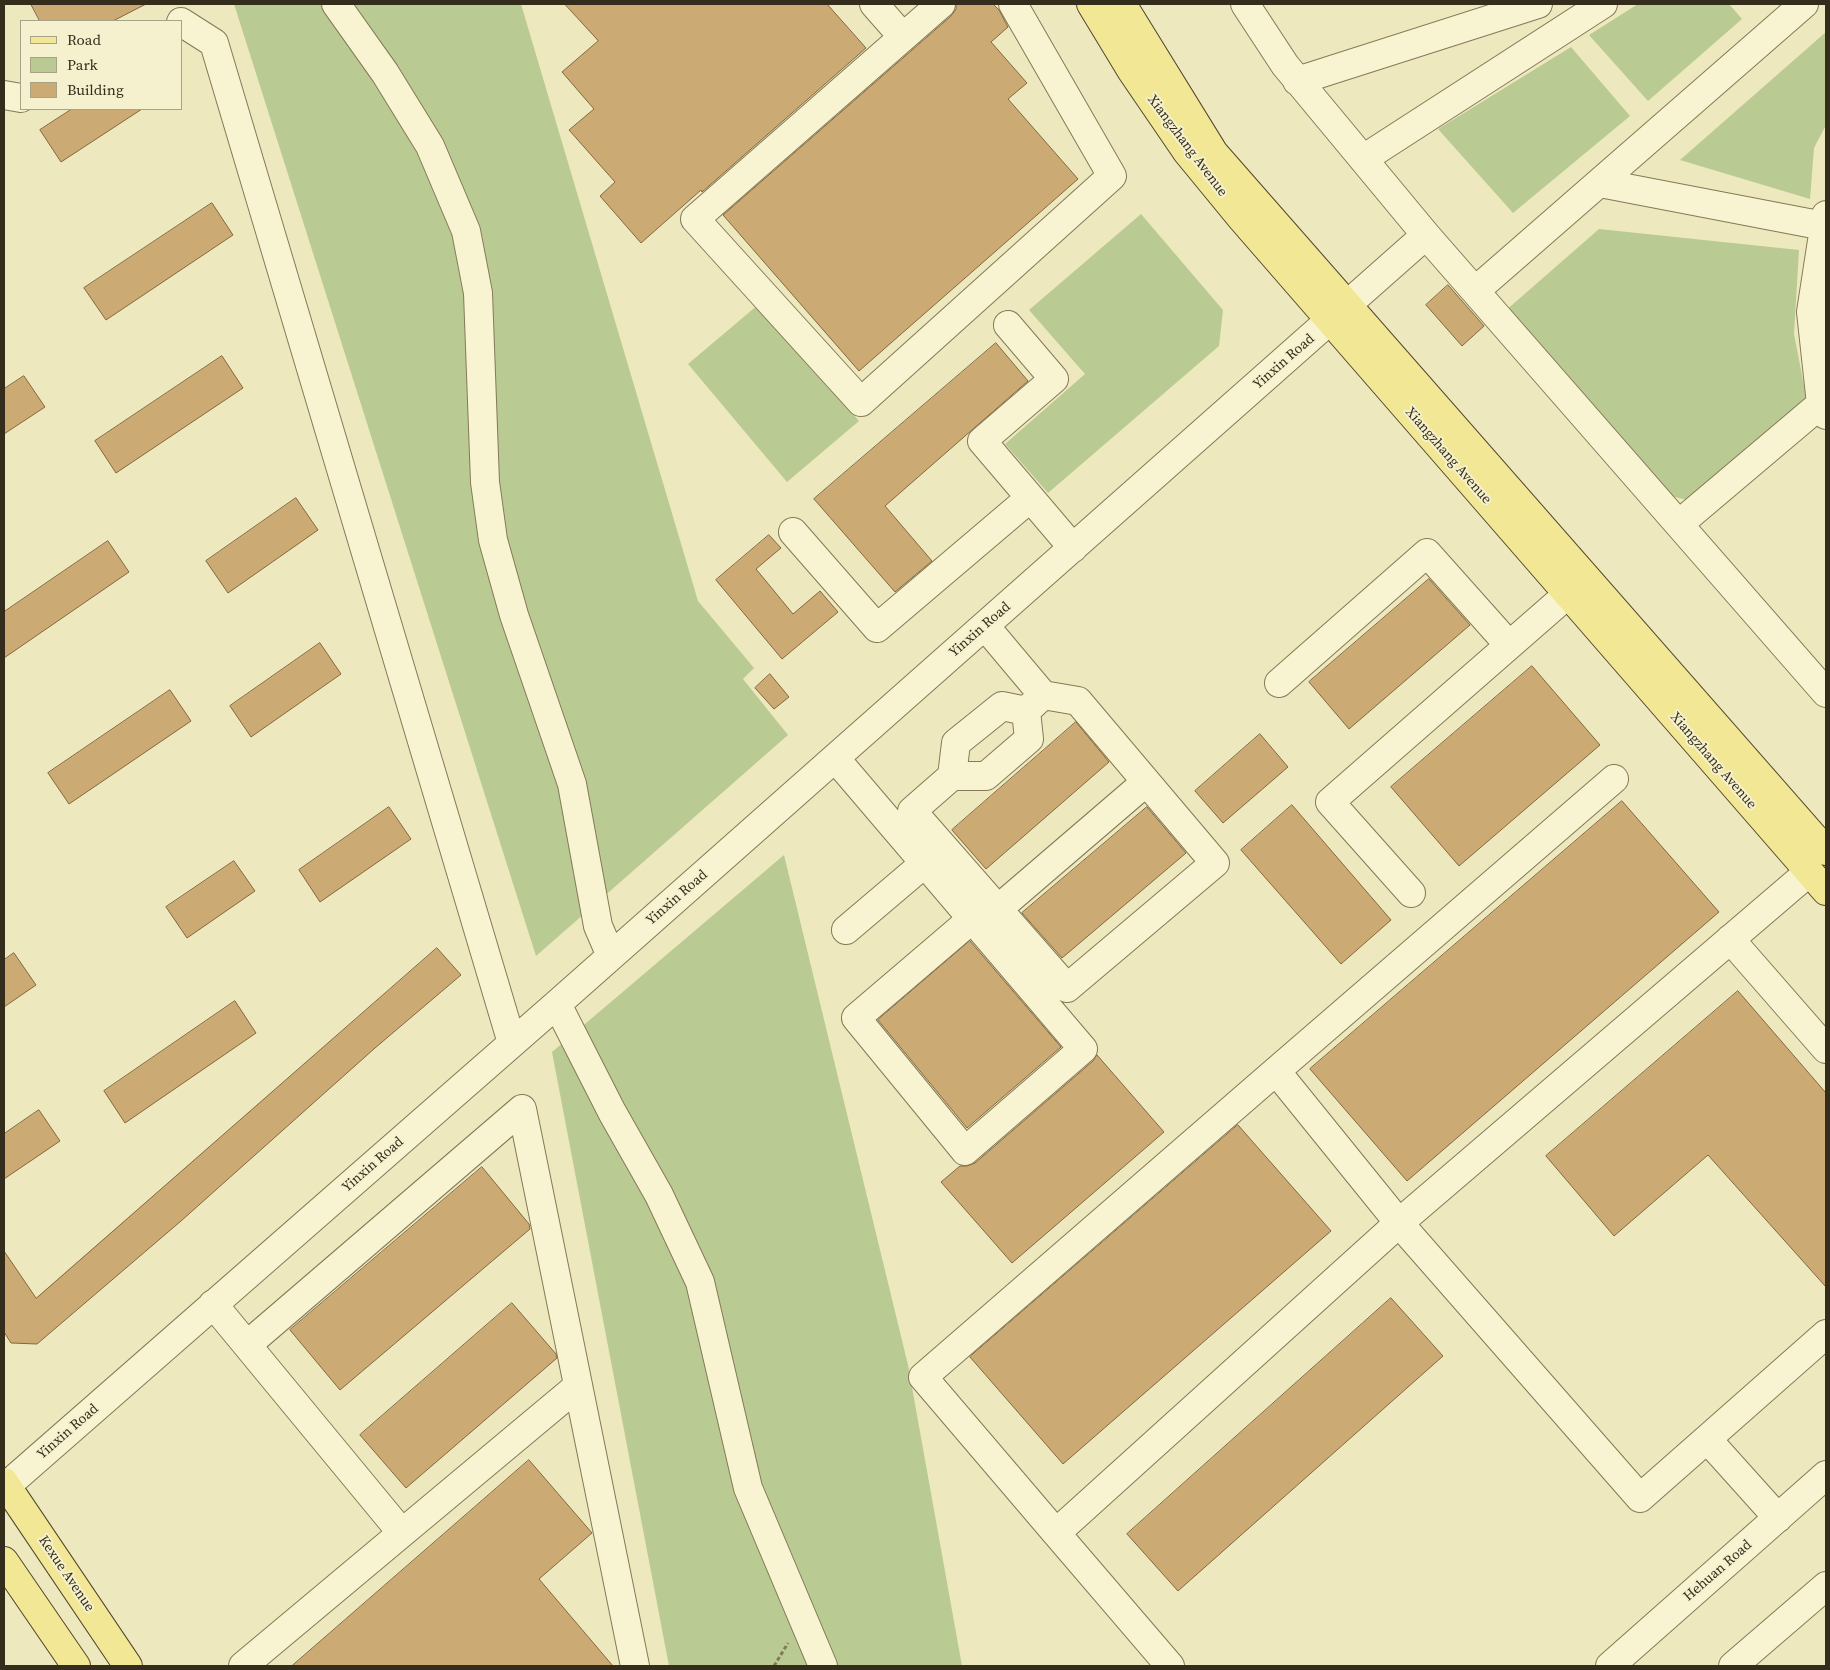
<!DOCTYPE html>
<style>
body{margin:0}
#map{position:relative;width:1830px;height:1670px;overflow:hidden;background:#ede8be;font-family:"Source Serif 4",serif}
canvas{display:block}
.frame{position:absolute;inset:0;border:5px solid #352d1c;pointer-events:none}
.legend{position:absolute;left:20px;top:20px;width:162px;height:90px;box-sizing:border-box;background:#f5f1ce;border:1px solid #a8a387;margin:0;padding:6px 9px;list-style:none;font-size:15px;color:#352d1c}
.legend li{display:flex;align-items:center;gap:10px;height:25px}
.legend b{width:25px;border:1px solid #a8a387}
</style>
<div id="map">
<canvas width="1830" height="1670"></canvas>
<div class="frame"></div>
<ul class="legend">
<li><b style="height:6px;background:#f1e795"></b>Road</li>
<li><b style="height:14px;background:#b9cb93"></b>Park</li>
<li><b style="height:14px;background:#cbaa74"></b>Building</li>
</ul>
</div>
<script>
const c = document.querySelector('canvas').getContext('2d');
c.lineJoin = 'round';
function fill(path, color) { c.fillStyle = color; c.fill(path, 'evenodd'); }
function stroke(path, color, width, dash) { c.strokeStyle = color; c.lineWidth = width; c.lineCap = dash ? 'butt' : 'round'; c.setLineDash(dash || []); c.stroke(path); }
function label(font, color, halo, rows, align = 'center') {
  c.font = font + ' "Source Serif 4",serif'; c.lineWidth = 4; c.setLineDash([]); c.textBaseline = 'middle'; c.strokeStyle = halo; c.fillStyle = color; for (const [text, x, y, turn = 0] of rows) {
    c.save(); c.translate(x, y); c.rotate((+turn || 0) * Math.PI / 180); c.textAlign = isNaN(turn) ? turn : align; if (halo) c.strokeText(text, 0, 0); c.fillText(text, 0, 0); c.restore();
  }
}
const green = new Path2D(`
 M234 4H521L698 601 754 668 743 679 788 735 536 956Z
 M1638 4H1729L1742 19 1648 101 1589 35Z
 M1826 32V125L1814 148 1810 199 1680 160Z
 M1571 47 1630 116 1513 213 1438 129Z
 M1141 214 1223 310 1219 346 1048 493 1005 444 1085 374 1029 310Z
 M1599 229 1799 250 1794 334 1807 401 1691 501 1667 495 1504 312Z
 M759 304 859 421 787 482 688 364Z
 M784 855 908 1365 962 1666H669L552 1052Z`);
const building = new Path2D(`
 M31 4H146L113 21H40Z
 M565 4H827L866 48 702 192 701 190 641 243 600 196 615 182 569 130 594 109 562 72 598 41Z
 M956 4H993L999 10 1008 27 991 42 1027 83 1008 99 1078 179 859 371 723 215 951 16 956 9Z
 M72 109H142L61 162 40 130Z
 M212 203 233 235 106 320 84 288Z
 M1448 285 1484 326 1462 346 1426 305Z
 M996 343 1028 381 885 506 932 561 895 592 814 499Z
 M222 356 243 388 116 473 95 441Z
 M24 376 45 407 4 434V389Z
 M296 498 318 530 228 593 206 561Z
 M769 535 781 548 756 569 793 614 820 591 838 612 782 659 716 580Z
 M108 541 129 572 4 658V612Z
 M1429 579 1470 625 1349 729 1309 682Z
 M320 643 341 674 251 737 230 706Z
 M1532 666 1600 745 1459 866 1391 787Z
 M770 674 789 697 774 709 755 688Z
 M170 690 191 721 69 804 48 773Z
 M1076 722 1109 762 986 869 952 830Z
 M1260 734 1288 767 1223 823 1195 791Z
 M1622 801 1719 912 1407 1181 1310 1069Z
 M1292 805 1391 920 1341 964 1241 850Z
 M389 807 411 839 320 902 299 870Z
 M1147 807 1186 853 1062 958 1022 913Z
 M234 861 255 891 187 938 166 907Z
 M970 941 1061 1047 967 1128 878 1020Z
 M437 948 461 975 375 1048 181 1221 37 1344 11 1343 4 1332V1251L36 1298Z
 M14 953 36 985 4 1007V960Z
 M1738 991 1826 1093V1287L1708 1155 1614 1236 1546 1156Z
 M235 1001 256 1033 125 1123 104 1091Z
 M1097 1055 1164 1132 1012 1263 941 1182 960 1166H967L975 1163 1093 1061Z
 M39 1110 60 1141 4 1179V1134Z
 M1238 1125 1331 1231 1063 1464 970 1357Z
 M482 1167 529 1224 530 1229 340 1390 290 1330Z
 M1391 1298 1443 1356 1178 1591 1127 1534Z
 M512 1303 556 1354 557 1358 406 1488 360 1435Z
 M529 1460 592 1533 539 1579 613 1666H292Z`);
const path = new Path2D(`
 M774 1666 788 1643`);
const minor = new Path2D(`
 M336 4 385 73 430 146 466 231 478 293 485 482 493 540 514 615 572 784 598 926 611 956
 M874 4 903 37
 M941 4 695 219 861 402 1112 176 1013 4
 M1245 4 1285 65 1426 235
 M181 22 214 43 512 1043
 M1297 81 1538 4
 M4 95 21 98
 M1363 159 1603 4
 M1600 183 1824 226
 M1826 215 1811 312 1821 404 1826 415
 M1475 291 1804 4
 M1008 325 1054 379 982 441 1073 548
 M1679 524 1821 404
 M793 532 877 628 1030 498
 M985 626 1043 695 1078 701 1215 863 1067 988 912 811 952 776 956 743 1002 706 1026 711 1043 695
 M1279 683 1427 553 1509 645
 M835 758 1083 1049 965 1151 856 1018 972 919
 M952 776H986L1029 739 1026 711
 M1411 893 1330 802 1568 594
 M998 909 1146 782
 M846 930 925 863
 M1730 939 1826 1049
 M557 1004 612 1112 659 1195 700 1282 748 1488 823 1666
 M1276 1071 1614 779
 M213 1304 402 1533 243 1666
 M247 1345 522 1109 635 1666
 M1707 1439 1826 1334
 M4 1488 557 1004 1426 235 1826 693
 M1778 1518 1707 1439 1640 1498 1399 1223 1809 872
 M402 1533 578 1386
 M1056 1533 923 1377 1276 1071 1399 1223 1056 1533 1170 1666
 M1610 1666 1826 1475
 M1733 1666 1826 1586`);
const major = new Path2D(`
 M1091 4 1131 70 1187 152 1242 219 1826 891
 M1122 4 1214 153 1826 851
 M4 1482 128 1666
 M4 1561 76 1666`);
const streetNames = [
 ["Xiangzhang Avenue",1187,146,53],
 ["Yinxin Road",1284,362,-41],
 ["Xiangzhang Avenue",1448,456,49],
 ["Yinxin Road",980,630,-41],
 ["Xiangzhang Avenue",1713,761,49],
 ["Yinxin Road",677,898,-41],
 ["Yinxin Road",373,1165,-41],
 ["Yinxin Road",68,1432,-41],
 ["Hehuan Road",1718,1571,-41],
 ["Kexue Avenue",66,1574,56]
];
fill(green, '#b9cb93');
fill(building, '#cbaa74');
stroke(building, '#84673d', 1);
stroke(minor, '#857957', 30);
stroke(major, '#53462c', 30);
stroke(path, '#857957', 3, [4, 2.5]);
stroke(minor, '#f8f4d1', 28);
stroke(major, '#f1e795', 28);
label('14px', '#352d1c', '#f5f1ce', streetNames);
</script>
